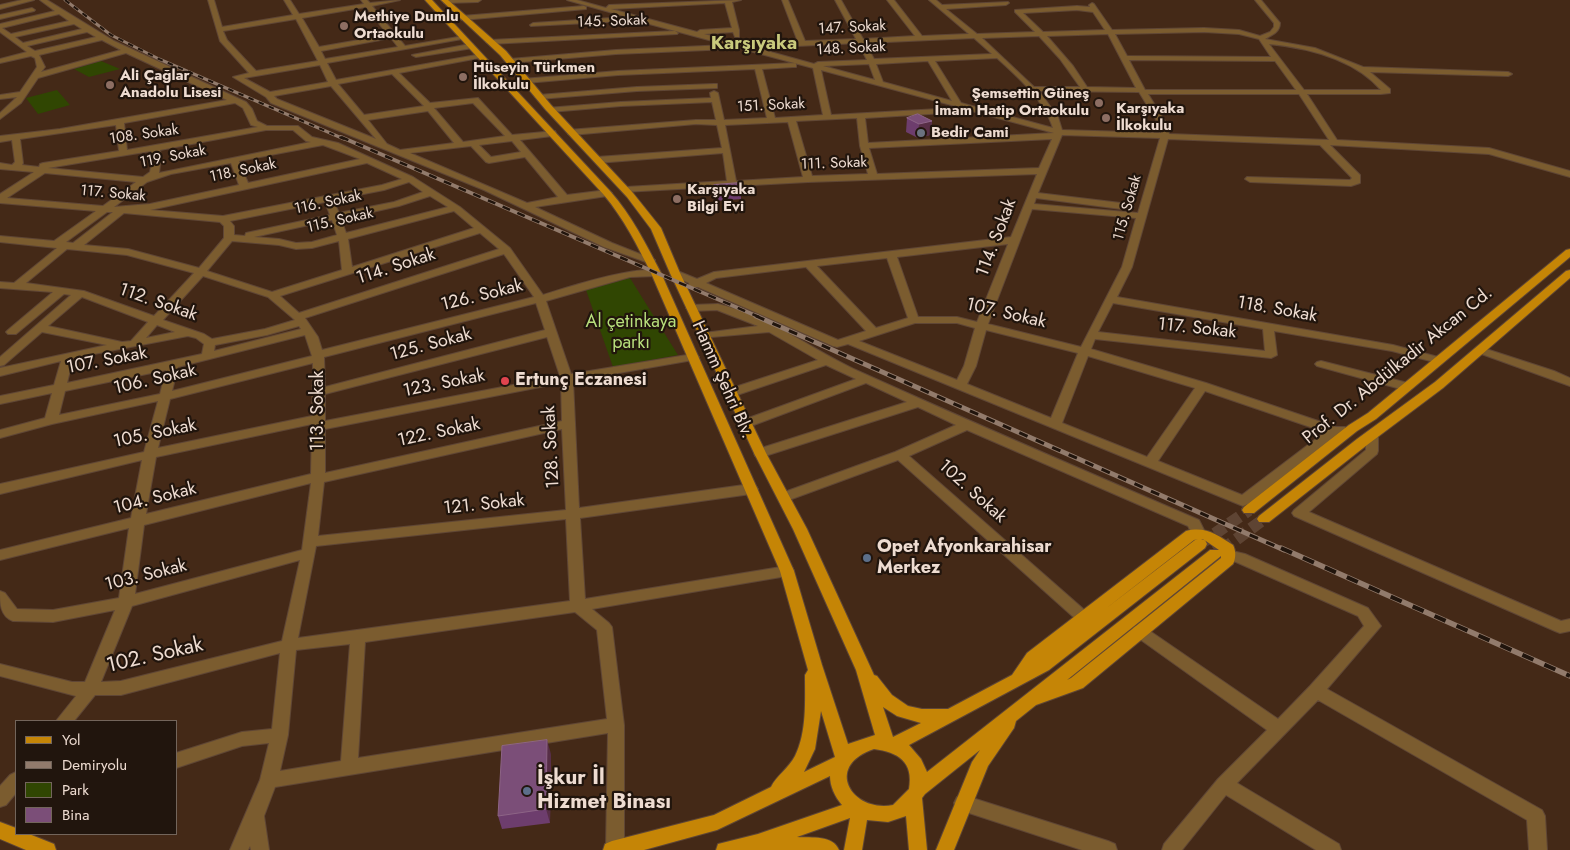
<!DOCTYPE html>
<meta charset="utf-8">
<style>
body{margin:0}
#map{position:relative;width:1570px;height:850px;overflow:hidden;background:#442917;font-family:Jost,sans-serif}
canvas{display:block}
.legend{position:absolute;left:15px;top:720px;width:162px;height:115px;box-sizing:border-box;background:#21150d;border:1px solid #73655b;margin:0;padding:6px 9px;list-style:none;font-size:15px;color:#eedcd1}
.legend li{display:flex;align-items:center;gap:10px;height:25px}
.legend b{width:25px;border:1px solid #73655b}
</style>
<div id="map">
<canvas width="1570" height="850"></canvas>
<ul class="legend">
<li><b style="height:6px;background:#c58506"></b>Yol</li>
<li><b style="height:6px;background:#927b6c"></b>Demiryolu</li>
<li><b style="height:14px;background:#304602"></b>Park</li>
<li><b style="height:14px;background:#7b4e78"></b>Bina</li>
</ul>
</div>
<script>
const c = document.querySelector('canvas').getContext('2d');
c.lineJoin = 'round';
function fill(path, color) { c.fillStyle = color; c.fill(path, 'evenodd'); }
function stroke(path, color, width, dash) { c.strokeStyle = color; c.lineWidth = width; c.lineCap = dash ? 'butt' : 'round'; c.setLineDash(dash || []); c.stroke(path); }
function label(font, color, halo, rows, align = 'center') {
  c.font = font + ' Jost,sans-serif'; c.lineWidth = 4.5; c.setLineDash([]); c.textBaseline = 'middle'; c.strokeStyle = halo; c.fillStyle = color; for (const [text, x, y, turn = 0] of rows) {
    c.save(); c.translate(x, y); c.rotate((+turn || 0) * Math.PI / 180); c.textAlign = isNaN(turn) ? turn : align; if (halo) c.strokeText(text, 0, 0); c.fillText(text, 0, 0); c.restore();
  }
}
const green = new Path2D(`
 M101 61 120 69 89 77 74 69Z
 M57 90 70 105 38 114 26 98Z
 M630 278 678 355 613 367 586 290Z`);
const majorTunnelFar1 = new Path2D(`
 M1200 544 1249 510
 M1222 550 1264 519`);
const majorTunnel = new Path2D(`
 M1217 553 1223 548`);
const minor = new Path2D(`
 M22 0H34L0 9V5Z
 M40 0H47L114 41 246 102 252 109 257 121 267 126H298L312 137 338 143 413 177 460 207 510 248 543 295C562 289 648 261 661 273L656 276 630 277 546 301 571 374 693 354 699 357 693 360 573 381 579 508 751 484 756 486 758 489 756 492 751 494 580 518 585 599 787 566 792 567 794 571 792 575 787 576 592 609 609 623 612 627 624 725V850L606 849 608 733 275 787 264 816 269 850H251L250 846 248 850H230L260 780 269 743 242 746 176 768V753L242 732 272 729 280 653 121 695H95L74 721H56L76 696 0 676V664L72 682H85L115 610 53 622 13 621C0 616 0 603 0 591L5 593 17 609 53 610 119 598 129 528 0 560V550L131 518 142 460 0 494V484L144 452 158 401 52 424 0 438V430L45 418 52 393 0 404V396L54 385 61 361 0 376V368L107 345 42 332 4 365 0 366V357L71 295 64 294 16 334H8L6 332 8 330 53 292 0 288V282L14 283 57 248 0 242V236L54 241 96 211 0 203V194L34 172 0 169V163L12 165 15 162 12 140 0 142V136L60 129 227 100 126 53 38 78 21 103 0 119V113L17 97 0 99V95L20 92 37 67 35 58 31 56 0 63V59L27 52 0 32V24L55 11ZM59 14 69 21 11 34 2 28ZM74 24 82 29 23 43 15 37ZM87 32 96 37 35 51 27 46ZM102 40 121 50 41 72 45 67 39 55ZM235 103 243 108 251 125 258 127 127 150 124 123ZM116 125 119 151 43 163 40 164 39 167 22 165 23 163 20 139ZM266 130H293L306 141 311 142 159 173 161 157 160 150ZM323 145 360 159 248 183 239 161ZM151 151 153 157 150 172 143 177 48 168ZM231 163 239 185 150 204 114 207 147 182 171 174ZM367 163 402 179 382 185 223 216 150 210ZM45 173 136 182 103 206 7 198ZM409 182 423 192 394 202 339 213 333 200 384 190ZM430 196 448 207 346 233 341 219 399 206ZM325 202 330 215 246 233 245 236 234 235V226L230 221ZM454 211 474 228 352 267 348 239ZM107 212H113L73 243 66 242ZM124 213 220 222 224 226V238L199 268 128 249 84 245ZM332 220 337 235 312 242 296 243 279 239 254 237ZM480 233 499 249 299 313 280 296ZM232 241 279 245 296 249 312 248 339 241 342 270 272 292 207 271ZM67 249 127 255 194 273 154 316 84 291 26 283ZM504 254 534 297 322 350 318 337 305 318ZM203 276 268 297 295 320 265 329 212 339 204 334 163 320ZM82 297 148 322 131 341 122 342 48 326ZM536 303 545 330 325 387 324 357ZM157 325 175 332 146 338ZM299 326 301 329 214 351 215 345 267 335ZM305 335 312 356 172 391 178 367ZM188 336 196 338 204 344 202 354 67 383 73 358ZM547 337 560 376 325 421V394ZM313 363 312 416 158 448 170 399ZM166 370 160 394 59 415 65 391ZM561 383 562 421 325 473V429ZM312 424 311 474 146 514 156 457ZM562 429 566 510 318 536 324 482ZM311 483 302 550 135 594 144 525ZM566 519 570 601 298 638 316 546ZM300 560 282 641 121 681 101 682 132 606ZM575 612 597 630 607 719 358 758 365 642ZM350 644 341 761 280 771 288 735 296 650Z
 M208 0H214L222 27 293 15 284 0H290L299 14 364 4 361 0H367L370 3 400 0 372 6 405 46 464 36V38L462 39 327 63 336 80 482 54V58H479L399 73 430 103 478 98 512 135 555 131 556 133 552 136 520 140 567 195 607 190 612 193 607 196 535 207 612 243 655 260 654 262H646L604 247 484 190 271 103 266 97 233 77 249 73 220 41ZM366 7 388 35 319 47 302 18ZM296 19 318 61 256 71 227 40 223 31ZM391 38 398 47 325 59 321 51ZM320 65 328 82 270 92 244 78ZM392 74 424 106 364 115 338 84ZM331 86 376 139 277 99 274 96ZM473 103 505 136 463 142 434 108ZM428 111 454 143 400 150 387 144 368 120ZM512 141 521 152 491 157 479 145ZM471 146 486 162 489 163 525 157 558 197 527 203 410 153Z
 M447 0H481L478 2 444 3V1Z
 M567 0H577L606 8 609 5 741 0 732 2 739 30V37H735L733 32 704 34 748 46 752 44 798 42 782 0H788L805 41 856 39 835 0H841L863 39 915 36 887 0H894L922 36 969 34 929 0H936L942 5 1008 2 1009 3 1006 5 946 9 977 34 1035 32 1015 12V10L1077 6 1090 7 1089 5 1092 3 1094 4 1112 30 1204 28 1239 30 1260 36 1270 32 1274 27V23L1255 0H1261L1280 23C1280 32 1272 35 1265 39L1315 48 1363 67 1508 72 1512 74 1508 76 1370 72 1390 89V93L1381 94H1307L1337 140 1489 148 1570 171V177L1489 154 1330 145 1360 175V183L1351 186 1250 182 1245 179 1247 177 1350 180 1352 178 1320 145 1168 139 1132 267 1117 297 1393 345 1442 358 1444 360 1438 363 1392 351 1274 331 1277 355 1271 358 1095 339 1091 349 1206 383 1336 427H1345L1347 430 1345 433 1339 434 1248 504 1243 506 848 344 837 347 833 346 698 287H689V283L671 275 670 273 671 271 675 270 697 279 714 272 1011 237 1037 174 808 182 623 192 621 190 626 187 727 181 723 153 597 163 593 160 597 157 722 148 717 125 696 124 571 135 568 134V130L696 120H716L712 102 621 106 550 112 546 110 547 108 621 102 711 98 710 93 714 91 718 93 724 120 767 118 755 69 618 75 526 83 522 81 523 79 618 71 796 63V67H793L762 69 775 118 823 115 813 68 627 18V20L625 21 531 26 530 25 533 23 627 17ZM725 3 732 28 700 30 697 32 611 9ZM1077 10 1093 12 1105 30 1043 32 1023 13ZM1204 32 1239 34 1259 39 1271 57 1127 56 1115 34ZM1108 34 1136 88 1087 87 1073 66 1047 36ZM1039 36 1060 59 1080 87H1034L982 38ZM974 38 992 54 874 59 865 43ZM858 43 867 60 818 62 814 64 756 48ZM1269 44C1309 48 1354 59 1381 90H1304ZM997 58C1019 78 1044 100 1053 128L961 103 935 61ZM1129 60 1275 61 1296 90H1145ZM928 61 952 101 883 82 876 64ZM869 64 875 80 823 66ZM821 70 955 106 957 108 831 115ZM1039 91 1139 92 1160 126 1161 133 1062 130 1058 117ZM1148 94H1299L1329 140 1169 134 1168 126ZM964 109 1054 133 868 143 865 118 961 112H964ZM857 118 860 146 868 174 812 176 796 121ZM788 122 803 177 736 181 725 125ZM1062 135 1160 138 1138 213 1034 204 1036 198 1129 210 1134 207 1129 204 1038 193ZM1052 139 1039 168 877 174 869 148ZM1032 209 1136 218 1122 267 1081 347 988 324ZM1008 244 977 322 957 317H918L897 257ZM887 258 908 318 876 328 817 266ZM806 267 866 331 838 340 706 283 716 278ZM1113 303 1263 329 1265 351 1098 332ZM915 323H957L975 328 964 366 957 380 859 341ZM986 330 1078 353 1051 418 967 384 976 366ZM1088 356 1195 388 1147 457 1062 423ZM1205 391 1325 432 1242 495 1158 461Z
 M584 6 586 7V9L462 20 459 18 462 16Z
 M32 8 35 10 34 11 0 19V15Z
 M675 31 678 33 677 34 490 44 486 42 490 40Z
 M470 44H473V48L416 57 412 55Z
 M727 45H730V49L616 54 510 63 506 61 510 59 616 50Z
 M714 84H717V88L637 91 539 99 535 97 539 95 637 87Z
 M718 304C769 316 811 349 858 371 971 422 1085 471 1199 520L1206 534 1204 538H1194L1188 526 967 430 909 456 1089 614 1092 618 1089 622 1084 624 1079 622 898 460 789 500H779L777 497 779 494 895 452 956 425 918 407 765 456H755L754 453 755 450 907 402 866 383 751 426H743L741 423 743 420 856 379 826 365 737 395H729L727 392 729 389 818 360 769 332 700 338 698 336 704 333 758 326 717 310 691 311 686 308 691 305Z
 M1480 347 1554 371 1570 378V386L1476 352 1474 350Z
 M1321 361 1412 384 1414 387 1408 391 1317 366 1315 364 1317 362Z
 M1372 431 1378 435V451L1377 454 1309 512 1561 621 1570 619V631L1560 633 1555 631 1294 516 1292 513 1294 510 1366 450V435Z
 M1228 550 1245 554 1368 608 1381 626 1327 689 1542 810 1545 816 1547 850H1529L1527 820 1318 700 1237 783 1339 844 1341 850H1316L1226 795 1182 850H1162L1164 844 1218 779 1267 730 1134 635 1131 631 1134 627 1139 625 1144 627 1278 719 1310 686 1364 626 1358 616 1236 562 1223 559 1221 555 1223 551Z
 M16 772V793L6 805 0 807V786L10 775Z
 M963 795 1108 841 1115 844 1117 850H1082L963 811 957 809 954 803 957 797Z`);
const major = new Path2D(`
 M425 0H432L610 191C632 216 646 244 661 273L794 571 822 665 848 744 875 735 856 670 793 529 754 453 670 273 651 229 627 197 545 109 500 55 441 0H448L506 51 551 105 633 193 661 228 680 273 766 453 807 529 874 675 877 676 892 695 908 706 922 709H948L1012 675 1027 653 1186 531C1206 526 1217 535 1233 545 1236 551 1236 558 1233 564L1083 688 1036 705 1016 721 1014 728 988 766 954 850H936L972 762 980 750 925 794 922 798 927 850H909L906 816 888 822 867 820 862 850H844L850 818 797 837C812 838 833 835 839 850H716L718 844 758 834 842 805C835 797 830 786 830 776L717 830 644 850H603L605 844 612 841 714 815 771 787C776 776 789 768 795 756 807 732 805 701 805 675L808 670 780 571 651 273C637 245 624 219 604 195ZM1198 539 1195 540 1104 610 1194 540ZM1201 539H1203L1219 550H1210L927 772 921 759 909 745 1049 670 1205 548 1207 544 1205 540ZM1221 556V558L1071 678 1067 680ZM883 707 897 716 921 723 893 737ZM821 711 835 757 804 772 815 749ZM874 749C898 752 914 762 909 789L893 805C852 813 823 766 874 749Z
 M1570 249V257L1376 419 1357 431 1254 513H1244L1242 510 1244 507 1349 425 1368 413 1566 250Z
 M1570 270V278L1443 388 1367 445 1269 522H1259L1257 519 1259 516 1357 439 1435 382 1566 271Z
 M0 822 16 828V834H29L54 844 56 850H26L0 839Z`);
const railFar3 = new Path2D(`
 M65 0 111 35 159 59 344 139`);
const railFar2 = new Path2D(`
 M341 137 759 317`);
const railFar1 = new Path2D(`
 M756 316 1284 550`);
const rail = new Path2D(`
 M1281 548 1570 676`);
const wall = new Path2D(`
 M907 118 932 121 930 135 918 138 906 132Z
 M714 185 741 192V199L716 201 714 193Z
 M551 754 550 823 502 829 498 816Z`);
const shadedWall = new Path2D(`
 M932 121 930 135 918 138 919 124Z
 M547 740 551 754 550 823 546 809Z`);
const building = new Path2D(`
 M918 114 932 121 919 124 907 118Z
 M739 183 741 192 716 193 714 185Z
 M547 740 546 809 498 816 502 746Z`);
const markers = [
 [344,26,5,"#8d6e63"],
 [463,77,5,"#8d6e63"],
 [110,85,5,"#8d6e63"],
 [1099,103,5,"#8d6e63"],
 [1106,118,5,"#8d6e63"],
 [921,133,5,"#6b7280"],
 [677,199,5,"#8d6e63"],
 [505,381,5,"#e0444e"],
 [867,558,5,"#5c6f8a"],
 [527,791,5,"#5c6f8a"]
];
const farPoinames = [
 ["Methiye Dumlu",354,17],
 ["Ortaokulu",354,34],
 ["Hüseyin Türkmen",473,68],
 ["İlkokulu",473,85],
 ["Ali Çağlar",120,76],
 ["Anadolu Lisesi",120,93],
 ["Şemsettin Güneş",1089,94,"right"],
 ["İmam Hatip Ortaokulu",1089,111,"right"],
 ["Karşıyaka",1116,109],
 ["İlkokulu",1116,126],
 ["Bedir Cami",931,133],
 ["Karşıyaka",687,190],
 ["Bilgi Evi",687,207]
];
const farStreetnames = [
 ["145. Sokak",612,22,-2],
 ["147. Sokak",852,28,-3],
 ["148. Sokak",851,49,-3],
 ["151. Sokak",771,106,-3],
 ["108. Sokak",144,135,-8],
 ["119. Sokak",173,157,-11],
 ["111. Sokak",834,164,-2],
 ["118. Sokak",243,171,-12],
 ["117. Sokak",113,194,5],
 ["116. Sokak",328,203,-12],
 ["115. Sokak",1128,208,-74],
 ["115. Sokak",340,221,-13]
];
const streetNames = [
 ["114. Sokak",997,238,-69],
 ["114. Sokak",396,267,-18],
 ["126. Sokak",482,296,-14],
 ["112. Sokak",158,303,19],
 ["118. Sokak",1277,310,10],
 ["107. Sokak",1006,314,13],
 ["117. Sokak",1197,329,6],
 ["125. Sokak",431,345,-15],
 ["107. Sokak",107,361,-11],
 ["Prof. Dr. Abdülkadir Akcan Cd.",1398,366,-39],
 ["106. Sokak",155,380,-13],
 ["Hamm Şehri Blv.",722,380,66],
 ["123. Sokak",444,384,-11],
 ["113. Sokak",319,411,-90],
 ["122. Sokak",439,433,-12],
 ["105. Sokak",155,434,-12],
 ["128. Sokak",552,447,-93],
 ["102. Sokak",972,492,42],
 ["104. Sokak",155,499,-14],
 ["121. Sokak",484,505,-6],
 ["103. Sokak",146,576,-14]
];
const parkNames = [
 ["Al çetinkaya",631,323],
 ["parkı",631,344]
];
const poiNames = [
 ["Ertunç Eczanesi",515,381],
 ["Opet Afyonkarahisar",877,548],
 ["Merkez",877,569]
];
const farDistrictnames = [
 ["Karşıyaka",754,44]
];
const nearStreetnames = [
 ["102. Sokak",155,656,-13]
];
const nearPoinames = [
 ["İşkur İl",537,779],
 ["Hizmet Binası",537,803]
];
fill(green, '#304602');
stroke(majorTunnelFar1, '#5e4433', 12, [12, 6]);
stroke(majorTunnel, '#5e4433', 16, [16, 8]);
stroke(minor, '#5f4635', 2);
stroke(major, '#5f4635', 2);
fill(minor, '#7b5c2f');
fill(major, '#c58506');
stroke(railFar3, '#927b6c', 3);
stroke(railFar2, '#927b6c', 4);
stroke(railFar1, '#927b6c', 5);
stroke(rail, '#927b6c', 5.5);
stroke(railFar3, '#21150d', 2, [5.5]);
stroke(railFar2, '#21150d', 2.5, [8]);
stroke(railFar1, '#21150d', 3, [9]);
stroke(rail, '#21150d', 4, [12]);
fill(wall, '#6d3d6d');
fill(shadedWall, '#572e46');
fill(building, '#7b4e78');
stroke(building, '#8d6486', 1);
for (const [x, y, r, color] of markers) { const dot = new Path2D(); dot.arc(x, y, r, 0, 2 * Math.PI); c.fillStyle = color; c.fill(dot); stroke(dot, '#21150d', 2); }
label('bold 15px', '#eedcd1', '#21150d', farPoinames, 'left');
label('15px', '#eedcd1', '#21150d', farStreetnames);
label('18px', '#eedcd1', '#21150d', streetNames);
label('18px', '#b8df7c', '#21150d', parkNames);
label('bold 18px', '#eedcd1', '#21150d', poiNames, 'left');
label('bold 19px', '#c9ca7c', '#21150d', farDistrictnames);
label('21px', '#eedcd1', '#21150d', nearStreetnames);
label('bold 21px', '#eedcd1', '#21150d', nearPoinames, 'left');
</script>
